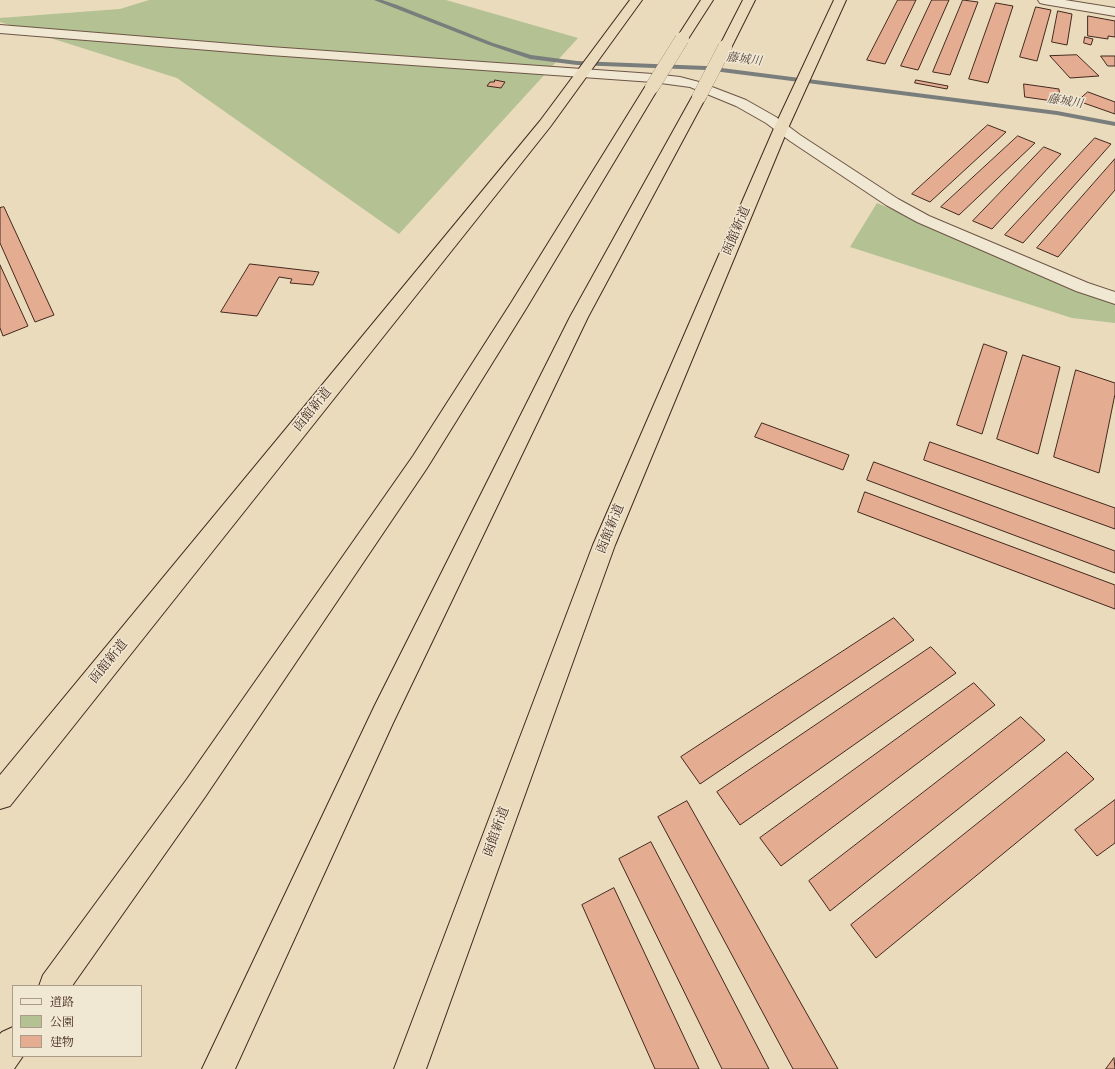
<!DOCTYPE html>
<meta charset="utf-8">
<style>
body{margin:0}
#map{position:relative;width:1115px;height:1069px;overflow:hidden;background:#e9dbbc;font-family:Cardo,"Noto Serif JP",serif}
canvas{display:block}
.legend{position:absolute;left:12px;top:985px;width:130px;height:72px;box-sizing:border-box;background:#f1e8d3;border:1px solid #ac9b8b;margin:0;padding:5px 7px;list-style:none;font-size:12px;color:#44281e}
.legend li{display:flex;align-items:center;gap:8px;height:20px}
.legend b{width:20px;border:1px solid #ac9b8b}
</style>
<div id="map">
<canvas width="1115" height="1069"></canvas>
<ul class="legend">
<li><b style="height:5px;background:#f1e8d3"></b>道路</li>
<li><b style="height:11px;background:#b3c193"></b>公園</li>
<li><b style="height:11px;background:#e4ac91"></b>建物</li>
</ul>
</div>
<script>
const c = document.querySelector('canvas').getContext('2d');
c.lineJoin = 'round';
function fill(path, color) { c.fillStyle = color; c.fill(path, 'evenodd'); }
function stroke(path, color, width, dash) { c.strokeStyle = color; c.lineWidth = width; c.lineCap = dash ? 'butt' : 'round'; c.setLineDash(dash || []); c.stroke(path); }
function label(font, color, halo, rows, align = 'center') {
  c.font = font + ' Cardo,"Noto Serif JP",serif'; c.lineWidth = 3; c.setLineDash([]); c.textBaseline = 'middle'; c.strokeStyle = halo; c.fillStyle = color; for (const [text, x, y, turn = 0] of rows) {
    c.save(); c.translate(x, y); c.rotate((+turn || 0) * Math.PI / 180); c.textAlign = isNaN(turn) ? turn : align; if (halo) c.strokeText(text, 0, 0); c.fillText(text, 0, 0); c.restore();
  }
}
const green = new Path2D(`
 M149 0H446L578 38 399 234 177 78 0 22V18L120 9Z
 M877 203 1115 304V323L1072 318 850 247Z`);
const stream = new Path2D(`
 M374 0H382L397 5 493 43 531 55 577 61 706 66 1057 111 1115 122V126L1057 115 706 70 577 65 530 59 489 45Z`);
const building = new Path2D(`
 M898 0H916L885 64 867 60Z
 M932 0H949L918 70 901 66Z
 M963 0 978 2 950 75 933 72Z
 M996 3 1013 6 988 83 969 79Z
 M1036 7 1051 10 1037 61 1020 57Z
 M1058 11 1072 14 1067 45 1052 42Z
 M1088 16 1115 21V37L1108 36V39L1088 36Z
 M1085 37 1093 39 1091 45 1084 43Z
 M1077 55 1099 76 1070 78 1050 56Z
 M1101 56H1115V66H1108Z
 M495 80 505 82 501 88 487 86 490 82H494Z
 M916 80 948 86 947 89 915 83Z
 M1024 84 1059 89 1060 102 1025 97Z
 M1088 92 1115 102V114L1078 101Z
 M988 125 1006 132 930 202 912 194Z
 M1018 136 1035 143 959 215 941 207Z
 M1095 138 1111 144 1023 243 1005 235Z
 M1044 147 1061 154 992 229 973 221Z
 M1115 159V190L1058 257 1037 248Z
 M4 207 54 315 35 322 0 243V208Z
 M250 264 319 272 313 285 290 283 292 279 279 277 257 316 221 312Z
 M0 265 28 326 3 336 0 328Z
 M984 344 1007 352 982 434 957 425Z
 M1023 355 1060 367 1038 454 997 439Z
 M1076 370 1115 383V394L1099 473 1054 457Z
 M762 423 849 455 843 470 755 437Z
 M930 442 1115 508V529L924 460Z
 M874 462 1115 551V573L867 480Z
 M865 492 1115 585V609L858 512Z
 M894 618 914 640 700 784 681 757Z
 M931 647 956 673 740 825 717 792Z
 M974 683 995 705 781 866 760 838Z
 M1021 717 1045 740 830 911 809 881Z
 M1067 752 1094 779 876 958 851 925Z
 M1115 800V843L1097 856 1075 830Z
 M687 801 838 1069H793L658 817Z
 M651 842 769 1069H722L619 859Z
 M614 888 699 1069H655L582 905Z
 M1114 1058 1115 1069H1106Z`);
const minor = new Path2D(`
 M1038 0H1065L1115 8V16L1044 4 1040 3Z
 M0 25 270 47 653 74 680 77 699 82 746 100 776 117 800 135 898 199 929 216 1088 283 1115 292V304L1076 291 917 222 886 205 790 141 766 123 736 106 690 87 653 82 270 55 0 33Z`);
const trunk = new Path2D(`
 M630 0H642L550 127 10 806 0 809V775L540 121Z
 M834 0H846L789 126 615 545 426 1069H394L593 545 775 126Z`);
const motorway = new Path2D(`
 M701 0H713L686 42H678L676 39Z
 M743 0H755L730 50H720L719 47Z
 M652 83 657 84 659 87 527 307 427 468 205 797 72 986H39L43 975 187 779 413 456 511 303 645 87 647 84Z
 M699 93 704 94 706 97 588 317 393 723 235 1069H202L375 705 570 317 692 97 694 94Z
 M13 1027V1056H23L14 1069H0V1034L2 1032Z`);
const motorwayBridge = new Path2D(`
 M652 87 682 39
 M699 97 725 47`);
const farWaternames = [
 ["藤城川",744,60,7],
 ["藤城川",1065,102,9]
];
const streetNames = [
 ["函館新道",737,231,-67],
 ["函館新道",313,410,-51],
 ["函館新道",611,529,-68],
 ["函館新道",109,662,-51],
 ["函館新道",497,832,-70]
];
fill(green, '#b3c193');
fill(stream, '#797e7c');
fill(building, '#e4ac91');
stroke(building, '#44281e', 1);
stroke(minor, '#6d5546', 2);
stroke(trunk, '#44281e', 2);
stroke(motorway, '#44281e', 2);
fill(minor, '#f1e8d3');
fill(trunk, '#e9dbbc');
fill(motorway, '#e9dbbc');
stroke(motorwayBridge, '#44281e', 14, []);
stroke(motorwayBridge, '#e9dbbc', 14);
label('italic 12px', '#5a4c45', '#f1e8d3', farWaternames);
label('13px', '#44281e', '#f1e8d3', streetNames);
</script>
